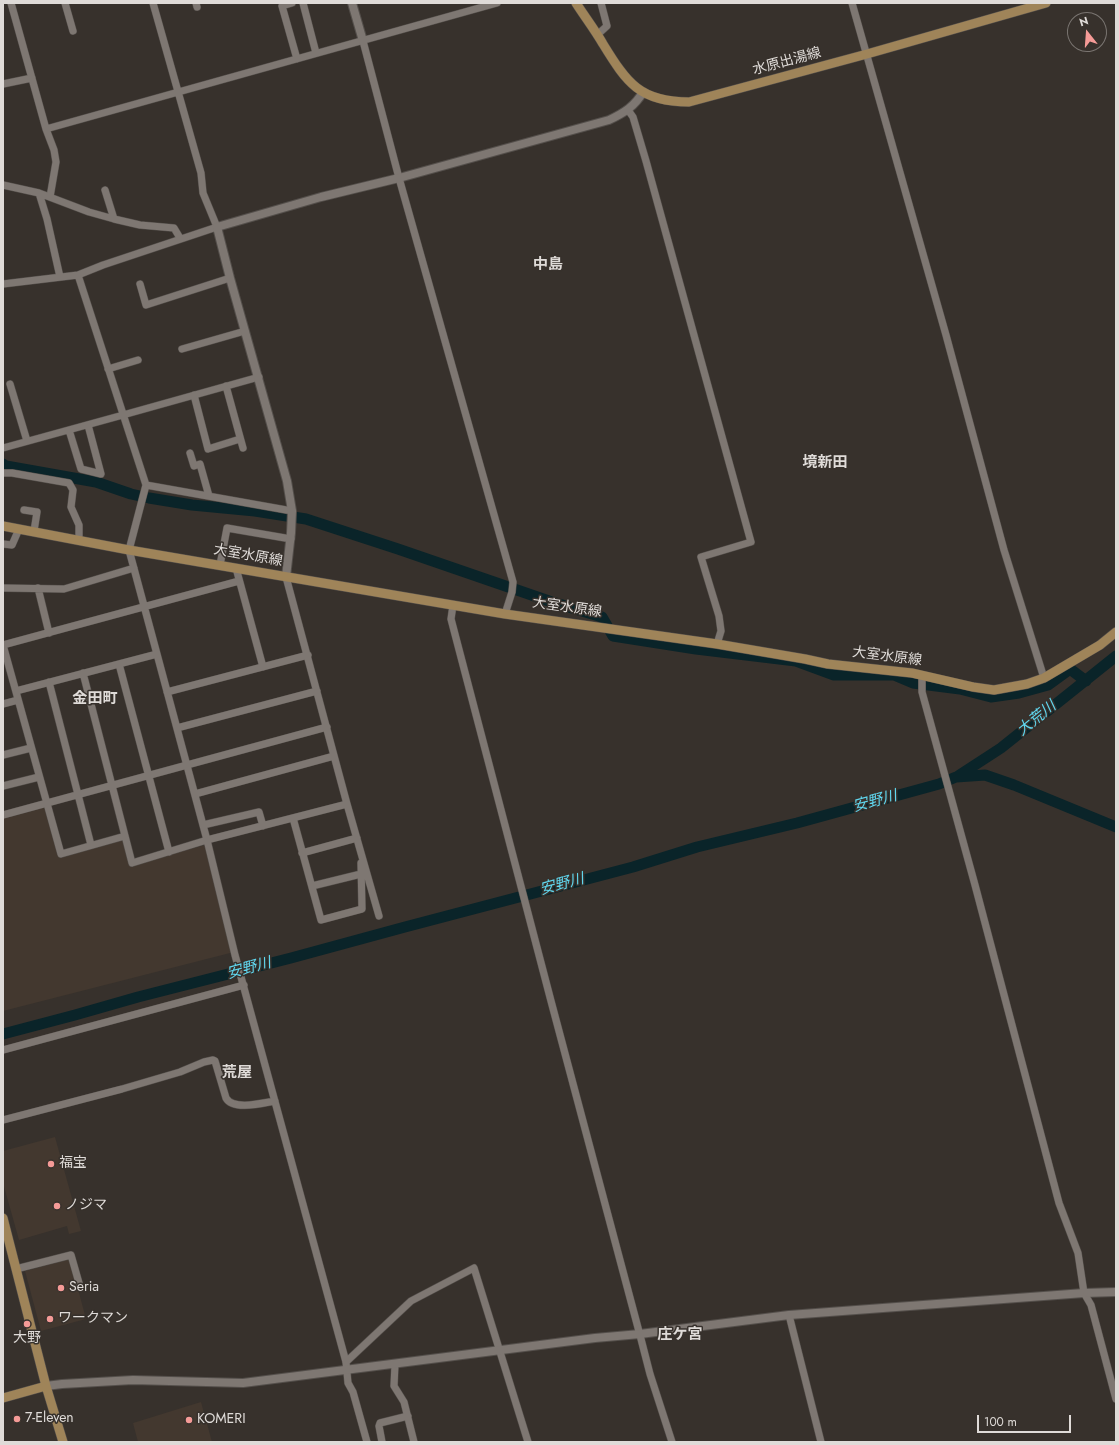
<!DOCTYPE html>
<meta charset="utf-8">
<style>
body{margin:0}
#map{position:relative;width:1119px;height:1445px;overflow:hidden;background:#37312c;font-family:Jost,sans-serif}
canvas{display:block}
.frame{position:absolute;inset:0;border:4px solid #dfdbd8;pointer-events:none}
.north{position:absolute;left:1067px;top:12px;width:40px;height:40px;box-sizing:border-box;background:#37312c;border:1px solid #7a7571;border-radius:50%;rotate:343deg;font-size:11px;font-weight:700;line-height:16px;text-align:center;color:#dfdbd8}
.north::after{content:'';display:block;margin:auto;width:14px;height:18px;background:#f59b97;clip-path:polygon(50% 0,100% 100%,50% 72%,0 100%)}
.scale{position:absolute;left:977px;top:1415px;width:94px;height:18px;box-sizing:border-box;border:2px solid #dfdbd8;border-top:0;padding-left:5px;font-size:12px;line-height:14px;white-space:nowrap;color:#dfdbd8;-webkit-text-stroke:3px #37312c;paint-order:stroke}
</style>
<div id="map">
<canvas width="1119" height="1445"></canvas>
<div class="frame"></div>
<div class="north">N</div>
<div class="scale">100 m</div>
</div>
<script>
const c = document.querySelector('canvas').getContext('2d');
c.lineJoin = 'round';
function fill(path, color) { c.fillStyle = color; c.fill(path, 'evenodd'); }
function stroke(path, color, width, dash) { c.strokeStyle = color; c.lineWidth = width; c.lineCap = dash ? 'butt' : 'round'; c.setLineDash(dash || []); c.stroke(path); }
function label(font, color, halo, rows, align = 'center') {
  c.font = font + ' Jost,"Noto Sans JP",sans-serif'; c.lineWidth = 3; c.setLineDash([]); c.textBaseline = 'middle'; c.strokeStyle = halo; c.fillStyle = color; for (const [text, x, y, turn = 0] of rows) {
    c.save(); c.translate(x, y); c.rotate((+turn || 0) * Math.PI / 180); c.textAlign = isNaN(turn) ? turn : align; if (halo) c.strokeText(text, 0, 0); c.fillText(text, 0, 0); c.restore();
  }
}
const built = new Path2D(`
 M45 805 59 857 123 839 131 865 205 845 234 952 3 1011V817Z
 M55 1137 81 1231 69 1234 67 1226 19 1240 3 1183V1151Z
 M70 1259 86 1319 41 1331 25 1271Z
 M201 1402 212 1442H138L133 1423Z`);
const river = new Path2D(`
 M3 464 6 466 96 482 131 494 149 498 192 505 255 511 306 519 398 549 549 601 602 617 613 636 696 649 796 661 834 675H894L913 683 960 689 991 697 1019 693 1048 685 1070 669 1086 681
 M958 776 1001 748 1116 656
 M3 1034 75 1015 138 997 291 958 405 927 633 867 697 847 797 823 939 784 956 777 985 775 1014 785 1116 827`);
const minor = new Path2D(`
 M11 3 46 129 54 150 56 162 50 197
 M65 3 73 31
 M196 3 197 7
 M292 3 282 6 297 59
 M303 3 316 53
 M852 3 946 335 1004 550 1044 678
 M597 35 607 26 601 3
 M363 41 399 178 513 582 512 592 505 614
 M3 84 32 78
 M628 110 633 117 646 161 751 542 701 557 719 616 721 631 717 644
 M46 129 497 3
 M3 185 39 193 89 212 114 219 140 225 174 228 180 238
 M105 190 114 219
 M39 193 47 219 60 277
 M78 275 146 485 129 550 207 840 235 955 346 1362 348 1383 353 1392 367 1442
 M3 284 78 275 103 265 217 227 203 193 201 173 153 3
 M140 284 146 305 230 278
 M182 349 245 331
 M108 369 138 360
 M10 384 27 441
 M226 386 243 448
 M194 395 208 449 240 439
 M69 430 81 469 101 474 88 425
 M3 448 123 415 259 377
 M190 453 194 466 200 464 209 496
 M3 473H12L69 483 73 490 71 507 79 525V540
 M146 485 292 511
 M24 510 37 512 34 531
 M3 544 12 545 19 529
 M220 565 227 528 291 539
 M236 568 263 667
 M286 577 347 804 379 916
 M3 588 64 589 134 568
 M38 588 49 633
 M453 605 451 619 551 1001 641 1339 650 1374 672 1442
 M3 645 61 854 125 836
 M3 645 239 581
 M119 664 169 852
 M83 673 132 863 207 840 347 804
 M922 676V692L975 885 1059 1203 1078 1253 1084 1293 1091 1305 1116 1399
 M49 682 91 845
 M16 691 157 654
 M167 692 308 655
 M3 704 18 700
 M177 728 317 691
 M3 755 31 748
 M3 786 39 777
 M195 794 334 756
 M3 815 327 727
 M293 818 321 920 362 909 361 863
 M203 825 259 812 263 826
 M302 853 357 838
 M312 886 361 874
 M3 1050 244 985
 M3 1120 122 1089 180 1072 204 1062 213 1060 215 1061 226 1098C233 1111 263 1103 275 1101
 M16 1269 71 1255 79 1283
 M789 1315 821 1442
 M346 1362 411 1301 474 1268 528 1442
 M395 1364 394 1386 404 1402 414 1442
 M382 1442 379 1426 380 1423 408 1416`);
const tertiary = new Path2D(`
 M352 3 363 41
 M286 577 291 533 292 511 287 481 230 278 217 227 321 197 399 178 609 120C624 113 635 106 643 92
 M46 1386 62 1384 133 1380 243 1383 595 1338 640 1334 789 1315 1084 1293 1116 1292`);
const secondary = new Path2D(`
 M576 3C585 17 595 30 603 44 627 83 640 102 689 102L867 54 1046 3
 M3 526 129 550 505 614 717 644 805 659 828 664 912 673 973 687 994 690 1027 684 1044 678 1100 645 1116 632
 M3 1218 46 1386 63 1442
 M3 1398 46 1386`);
const markers = [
 [51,1164,4,"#f59b97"],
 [57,1206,4,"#f59b97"],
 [61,1288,4,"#f59b97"],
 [50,1319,4,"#f59b97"],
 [27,1324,4,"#f59b97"],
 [17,1419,4,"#f59b97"],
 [189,1420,4,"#f59b97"]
];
const streetNames = [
 ["水原出湯線",787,62,-15],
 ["大室水原線",248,556,10],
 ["大室水原線",567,608,8],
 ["大室水原線",887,657,7]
];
const poiNames = [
 ["福宝",59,1164],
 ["ノジマ",65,1206],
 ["Seria",69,1288],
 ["ワークマン",58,1319],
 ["大野",27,1339,"center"],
 ["7-Eleven",25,1419],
 ["KOMERI",197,1420]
];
const neighbourhoodNames = [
 ["中島",548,265],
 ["境新田",825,463],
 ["金田町",95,699],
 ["荒屋",237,1073],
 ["庄ケ宮",680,1335]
];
const waterNames = [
 ["大荒川",1037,719,-39],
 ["安野川",875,802,-15],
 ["安野川",562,885,-15],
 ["安野川",249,969,-15]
];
fill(built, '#43382f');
stroke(river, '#0a2429', 11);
stroke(minor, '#544f4b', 8);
stroke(tertiary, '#544f4b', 10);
stroke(secondary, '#544f4b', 10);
stroke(minor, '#7e7772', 7);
stroke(tertiary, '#7e7772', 8);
stroke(secondary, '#9f8459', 9);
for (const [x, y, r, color] of markers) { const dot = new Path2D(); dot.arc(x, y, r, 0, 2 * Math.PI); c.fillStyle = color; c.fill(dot); stroke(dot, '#37312c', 1.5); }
label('14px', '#dfdbd8', '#37312c', streetNames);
label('14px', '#dfdbd8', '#37312c', poiNames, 'left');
label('bold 15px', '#dfdbd8', '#37312c', neighbourhoodNames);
label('italic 15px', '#60d7ef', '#37312c', waterNames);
</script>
